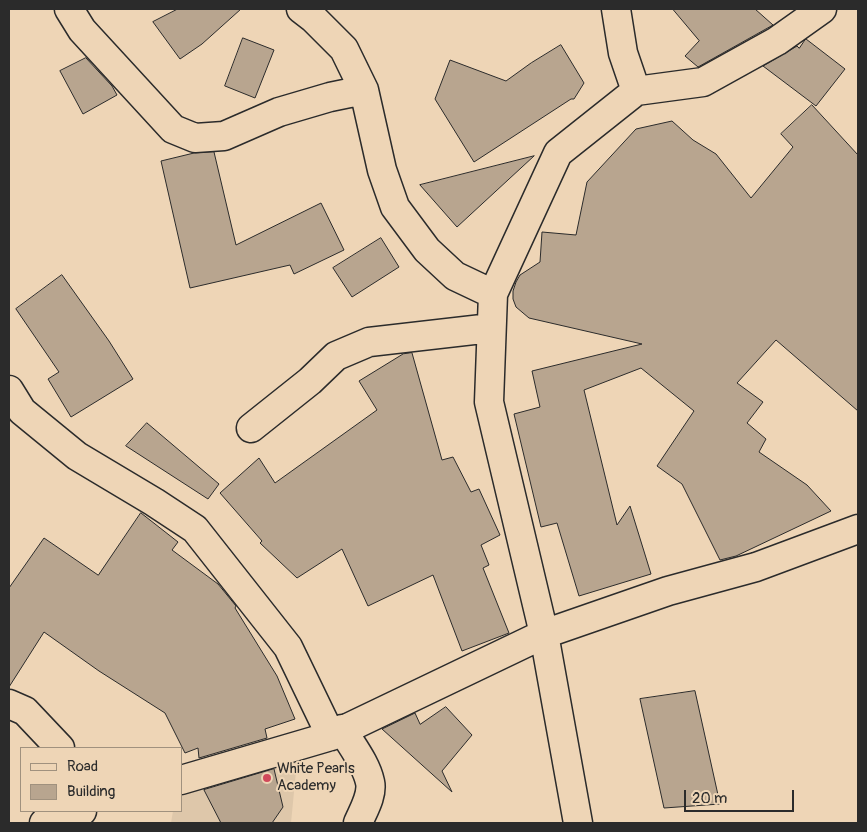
<!DOCTYPE html>
<style>
body{margin:0}
#map{position:relative;width:867px;height:832px;overflow:hidden;background:#eed5b6;font-family:Pangolin,sans-serif}
canvas{display:block}
.frame{position:absolute;inset:0;border:10px solid #2b2b2b;pointer-events:none}
.legend{position:absolute;left:20px;top:747px;width:162px;height:65px;box-sizing:border-box;background:#eed5b6;border:1px solid #a0917e;margin:0;padding:6px 9px;list-style:none;font-size:15px;color:#2b2b2b}
.legend li{display:flex;align-items:center;gap:10px;height:25px}
.legend b{width:25px;border:1px solid #a0917e}
.scale{position:absolute;left:684px;top:790px;width:110px;height:22px;box-sizing:border-box;border:2px solid #2b2b2b;border-top:0;padding-left:6px;font-size:15px;line-height:18px;white-space:nowrap;color:#2b2b2b;-webkit-text-stroke:4px #eed5b6;paint-order:stroke}
</style>
<div id="map">
<canvas width="867" height="832"></canvas>
<div class="frame"></div>
<ul class="legend">
<li><b style="height:6px;background:#eed5b6"></b>Road</li>
<li><b style="height:14px;background:#b8a58f"></b>Building</li>
</ul>
<div class="scale">20 m</div>
</div>
<script>
const c = document.querySelector('canvas').getContext('2d');
c.lineJoin = 'round';
function fill(path, color) { c.fillStyle = color; c.fill(path, 'evenodd'); }
function stroke(path, color, width, dash) { c.strokeStyle = color; c.lineWidth = width; c.lineCap = dash ? 'butt' : 'round'; c.setLineDash(dash || []); c.stroke(path); }
function label(font, color, halo, rows, align = 'center') {
  c.font = font + ' Pangolin,sans-serif'; c.lineWidth = 4; c.setLineDash([]); c.textBaseline = 'middle'; c.strokeStyle = halo; c.fillStyle = color; for (const [text, x, y, turn = 0] of rows) {
    c.save(); c.translate(x, y); c.rotate((+turn || 0) * Math.PI / 180); c.textAlign = isNaN(turn) ? turn : align; if (halo) c.strokeText(text, 0, 0); c.fillText(text, 0, 0); c.restore();
  }
}
const built = new Path2D(`
 M297 761 291 823H171L173 811H181V795Z`);
const building = new Path2D(`
 M178 9H241L202 44 180 59 153 22Z
 M673 9H755L773 25 698 67 685 56 699 41Z
 M243 38 274 50 255 98 225 86Z
 M806 39 845 69 816 106 763 66 797 46 799 48Z
 M561 45 584 83 574 99H571L474 162 435 99 450 60 506 81 531 63Z
 M86 58 112 86 117 95 83 114 60 71Z
 M812 105 858 155V411L776 340 737 383 763 402 747 423 766 439 759 452 807 485 831 511 736 556 720 560 682 484 657 466 694 411 641 368 584 390 617 525 630 506 651 574 579 596 557 523 541 527 514 414 540 407 532 371 642 344 529 318 516 307 513 299V291L516 282 520 275 540 262 542 232 576 235 587 182 636 129 672 121 693 140 716 154 751 198 793 147 781 134Z
 M214 152 236 245 321 203 344 250 294 274 290 265 190 288 161 161 194 153Z
 M534 156 457 227 420 185Z
 M381 238 399 267 352 297 333 268Z
 M62 275 109 341 133 379 71 417 48 379 59 372 16 309Z
 M412 353 442 460 453 457 471 492 479 489 500 535 481 545 489 565 483 568 509 633 462 651 433 575 368 606 342 549 297 578 260 543 262 541 220 493 259 458 275 483 377 410 359 381 403 354Z
 M147 423 219 484 208 499 126 446Z
 M141 513 178 542 172 550 218 584 236 606 235 608 277 676 295 719 265 729 267 738 199 758 198 748 185 753 165 713 99 671 44 632 9 687V588L44 538 98 575Z
 M695 691 720 804 664 808 640 699Z
 M446 707 472 735 442 771 452 792 382 729 415 713 420 724Z
 M274 769 283 807 272 823H221L204 790Z`);
const minor = new Path2D(`
 M69 9 82 30 173 129 195 138 224 136 279 112 330 97 364 90
 M301 9 314 19 344 49 364 90 382 170 395 207 427 250 455 276 493 294 489 402 544 634 578 823
 M616 9 623 53 636 91
 M493 294 558 153 636 91 703 82 777 41 822 9
 M9 390 22 411 77 456 154 502 195 529 288 647 331 736
 M251 428 310 381 336 356 369 342 491 328
 M9 704 25 711 60 748
 M342 729C351 745 366 763 370 782 373 795 363 811 358 823
 M181 780 331 736 544 634 668 591 756 567 858 529
 M44 823 82 811`);
const markers = [
 [267,778,5,"#d1495b"]
];
const poiNames = [
 ["White Pearls",277,769],
 ["Academy",277,786]
];
fill(built, '#dec7aa');
fill(building, '#b8a58f');
stroke(building, '#2b2b2b', 1);
stroke(minor, '#2b2b2b', 31);
stroke(minor, '#eed5b6', 28);
for (const [x, y, r, color] of markers) { const dot = new Path2D(); dot.arc(x, y, r, 0, 2 * Math.PI); c.fillStyle = color; c.fill(dot); stroke(dot, '#eed5b6', 2); }
label('15px', '#2b2b2b', '#eed5b6', poiNames, 'left');
</script>
